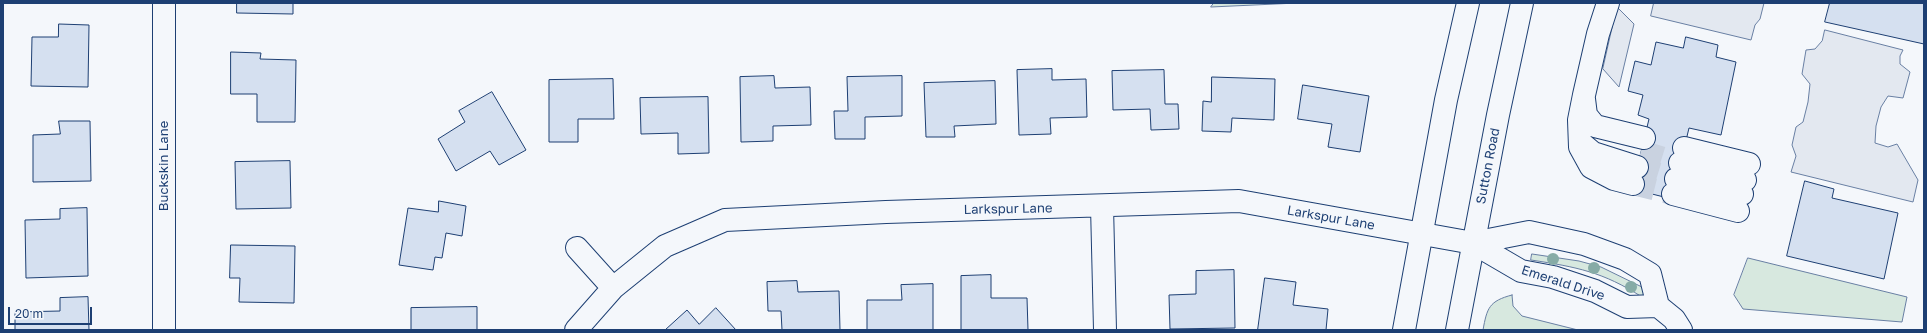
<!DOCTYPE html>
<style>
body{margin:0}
#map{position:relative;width:1927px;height:333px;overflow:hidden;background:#f4f7fb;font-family:"Golos Text",sans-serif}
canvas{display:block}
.frame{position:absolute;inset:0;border:4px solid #1d3f73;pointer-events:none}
.scale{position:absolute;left:8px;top:307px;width:84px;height:18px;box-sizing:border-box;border:2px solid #1d3f73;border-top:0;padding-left:5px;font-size:12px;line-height:14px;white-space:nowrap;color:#1d3f73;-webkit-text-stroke:3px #f4f7fb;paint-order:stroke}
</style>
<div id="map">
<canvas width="1927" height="333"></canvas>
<div class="frame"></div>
<div class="scale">20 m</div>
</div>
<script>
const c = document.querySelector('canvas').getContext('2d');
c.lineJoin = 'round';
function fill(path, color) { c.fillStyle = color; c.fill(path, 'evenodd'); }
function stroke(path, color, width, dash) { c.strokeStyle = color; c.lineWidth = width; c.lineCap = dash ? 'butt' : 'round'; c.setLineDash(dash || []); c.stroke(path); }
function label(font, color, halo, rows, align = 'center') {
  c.font = font + ' "Golos Text",sans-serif'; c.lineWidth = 3; c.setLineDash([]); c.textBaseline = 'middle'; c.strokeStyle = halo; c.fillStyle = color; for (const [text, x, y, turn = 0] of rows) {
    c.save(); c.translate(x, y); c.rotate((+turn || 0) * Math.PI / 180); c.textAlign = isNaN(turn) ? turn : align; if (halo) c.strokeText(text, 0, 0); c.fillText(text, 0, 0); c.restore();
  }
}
const green = new Path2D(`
 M1214 3H1297L1211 7Z
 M1532 254 1579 261 1601 267 1644 288 1646 296 1642 297C1603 272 1577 267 1531 260Z
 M1748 258 1907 297 1902 322 1743 309 1734 295Z
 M1512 295 1513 306 1522 316 1578 330H1483C1487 308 1489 301 1512 295Z`);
const parking = new Path2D(`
 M1654 3H1764L1760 19 1755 25 1751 40 1651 16Z
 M1617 7 1634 24 1619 87 1603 69Z
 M1825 30 1903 50 1900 56V64L1910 72 1903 98 1888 96 1881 107 1876 126 1875 143 1888 147 1897 144 1918 180 1913 202 1791 172 1796 156 1792 145 1796 127 1803 122 1808 102 1810 84 1802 74 1806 50 1815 49 1822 41Z`);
const building = new Path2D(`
 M237 3H293V14L237 13Z
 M1830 3H1924V44L1825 22Z
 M59 24 89 25 88 87 31 86 32 37H58Z
 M1686 37 1718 45 1716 57 1736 62 1721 135 1689 128 1672 199 1632 189 1649 119 1638 115 1643 95 1628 91 1635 61 1651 65 1656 42 1683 48Z
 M231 52 261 53 260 59 296 60 295 122H257V94H231Z
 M1052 69V80L1086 79 1087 117 1050 118 1051 134 1019 135 1017 70Z
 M1164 70 1165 104H1178L1179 129 1151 130 1150 109 1113 110 1112 71Z
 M774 76 775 88 810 87 811 125 773 126V141L741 142 740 77Z
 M902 76V116L865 117V139H835L834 111H848L847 77Z
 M1212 77 1275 79 1274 120 1232 118 1231 132 1202 131 1203 101 1211 102Z
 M613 79 614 119H578V142H549V80Z
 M995 81 996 124 954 126 955 137H926L924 83Z
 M1303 85 1369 96 1360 152 1328 147 1332 124 1298 119Z
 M492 92 526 150 499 165 490 151 456 171 438 139 465 122 459 111Z
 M708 97 709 153 678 154V133L641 134 640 98Z
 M59 121H90L91 181 33 182V135L60 134Z
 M290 161 291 208 236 209 235 162Z
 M1805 181 1834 189 1832 198 1898 213 1884 279 1787 256Z
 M439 201 466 206 462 236 446 233 442 258 435 257 433 270 399 265 408 208 438 212Z
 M87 208 88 276 26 278 25 220 60 219V209Z
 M231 245 295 246 294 303 239 302 240 278H230Z
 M1234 270 1235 328 1170 329 1169 295 1196 294V271Z
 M991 275V298H1027L1028 330H961V276Z
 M1265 278 1296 282 1293 305 1328 309 1326 330H1258Z
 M797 281 798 292 839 291 840 330H782L781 311H768L767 282Z
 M933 284V330H867V300H902L901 285Z
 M88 297 89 330H15V312L60 311V298Z
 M477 307V330H411V308Z
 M716 308 736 330H665L687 310 699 324Z`);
const minorTunnel = new Path2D(`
 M1641 151 1680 163
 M1637 167 1676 179
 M1633 184 1673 194`);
const minor = new Path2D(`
 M164 3V330
 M1608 3 1598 34 1584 95 1579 120 1580 147 1591 167 1614 179 1633 184
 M1584 99 1586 115 1595 126 1644 138
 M1581 143 1593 153 1637 167
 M1684 148 1749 164
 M1680 163 1745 180
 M1676 179 1742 194
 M1673 194 1738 211
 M1102 206 1105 330
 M1473 243 1521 271 1553 277 1595 291 1627 307 1658 306
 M577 248 613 288
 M576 330 613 288 665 246 725 220 886 212 1239 201 1473 243 1529 232 1584 244 1625 259 1650 274 1658 306 1674 319 1681 330`);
const major = new Path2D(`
 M1404 330 1446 100 1468 3
 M1457 330 1498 115 1522 3`);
const trees = [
 [1553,259],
 [1594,268],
 [1631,287]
];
const streetNames = [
 ["Buckskin Lane",164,166,-90],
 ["Sutton Road",1488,166,-79],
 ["Larkspur Lane",1008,209,-1],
 ["Larkspur Lane",1331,218,10],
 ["Emerald Drive",1563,283,18]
];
fill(green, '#d7e8df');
stroke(green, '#687fa3', 1);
fill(parking, '#e3e8f0');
stroke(parking, '#687fa3', 1);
fill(building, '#d5e0f0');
stroke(building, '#1d3f73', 1);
stroke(minorTunnel, '#c9d2e0', 22, [22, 11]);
stroke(minor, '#1d3f73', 24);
stroke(major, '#1d3f73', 24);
stroke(minor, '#f4f7fb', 22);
stroke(major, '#f4f7fb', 22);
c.fillStyle = '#86aba6';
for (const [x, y] of trees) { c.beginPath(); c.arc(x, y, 6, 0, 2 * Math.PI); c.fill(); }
label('13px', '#1d3f73', '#f4f7fb', streetNames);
</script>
